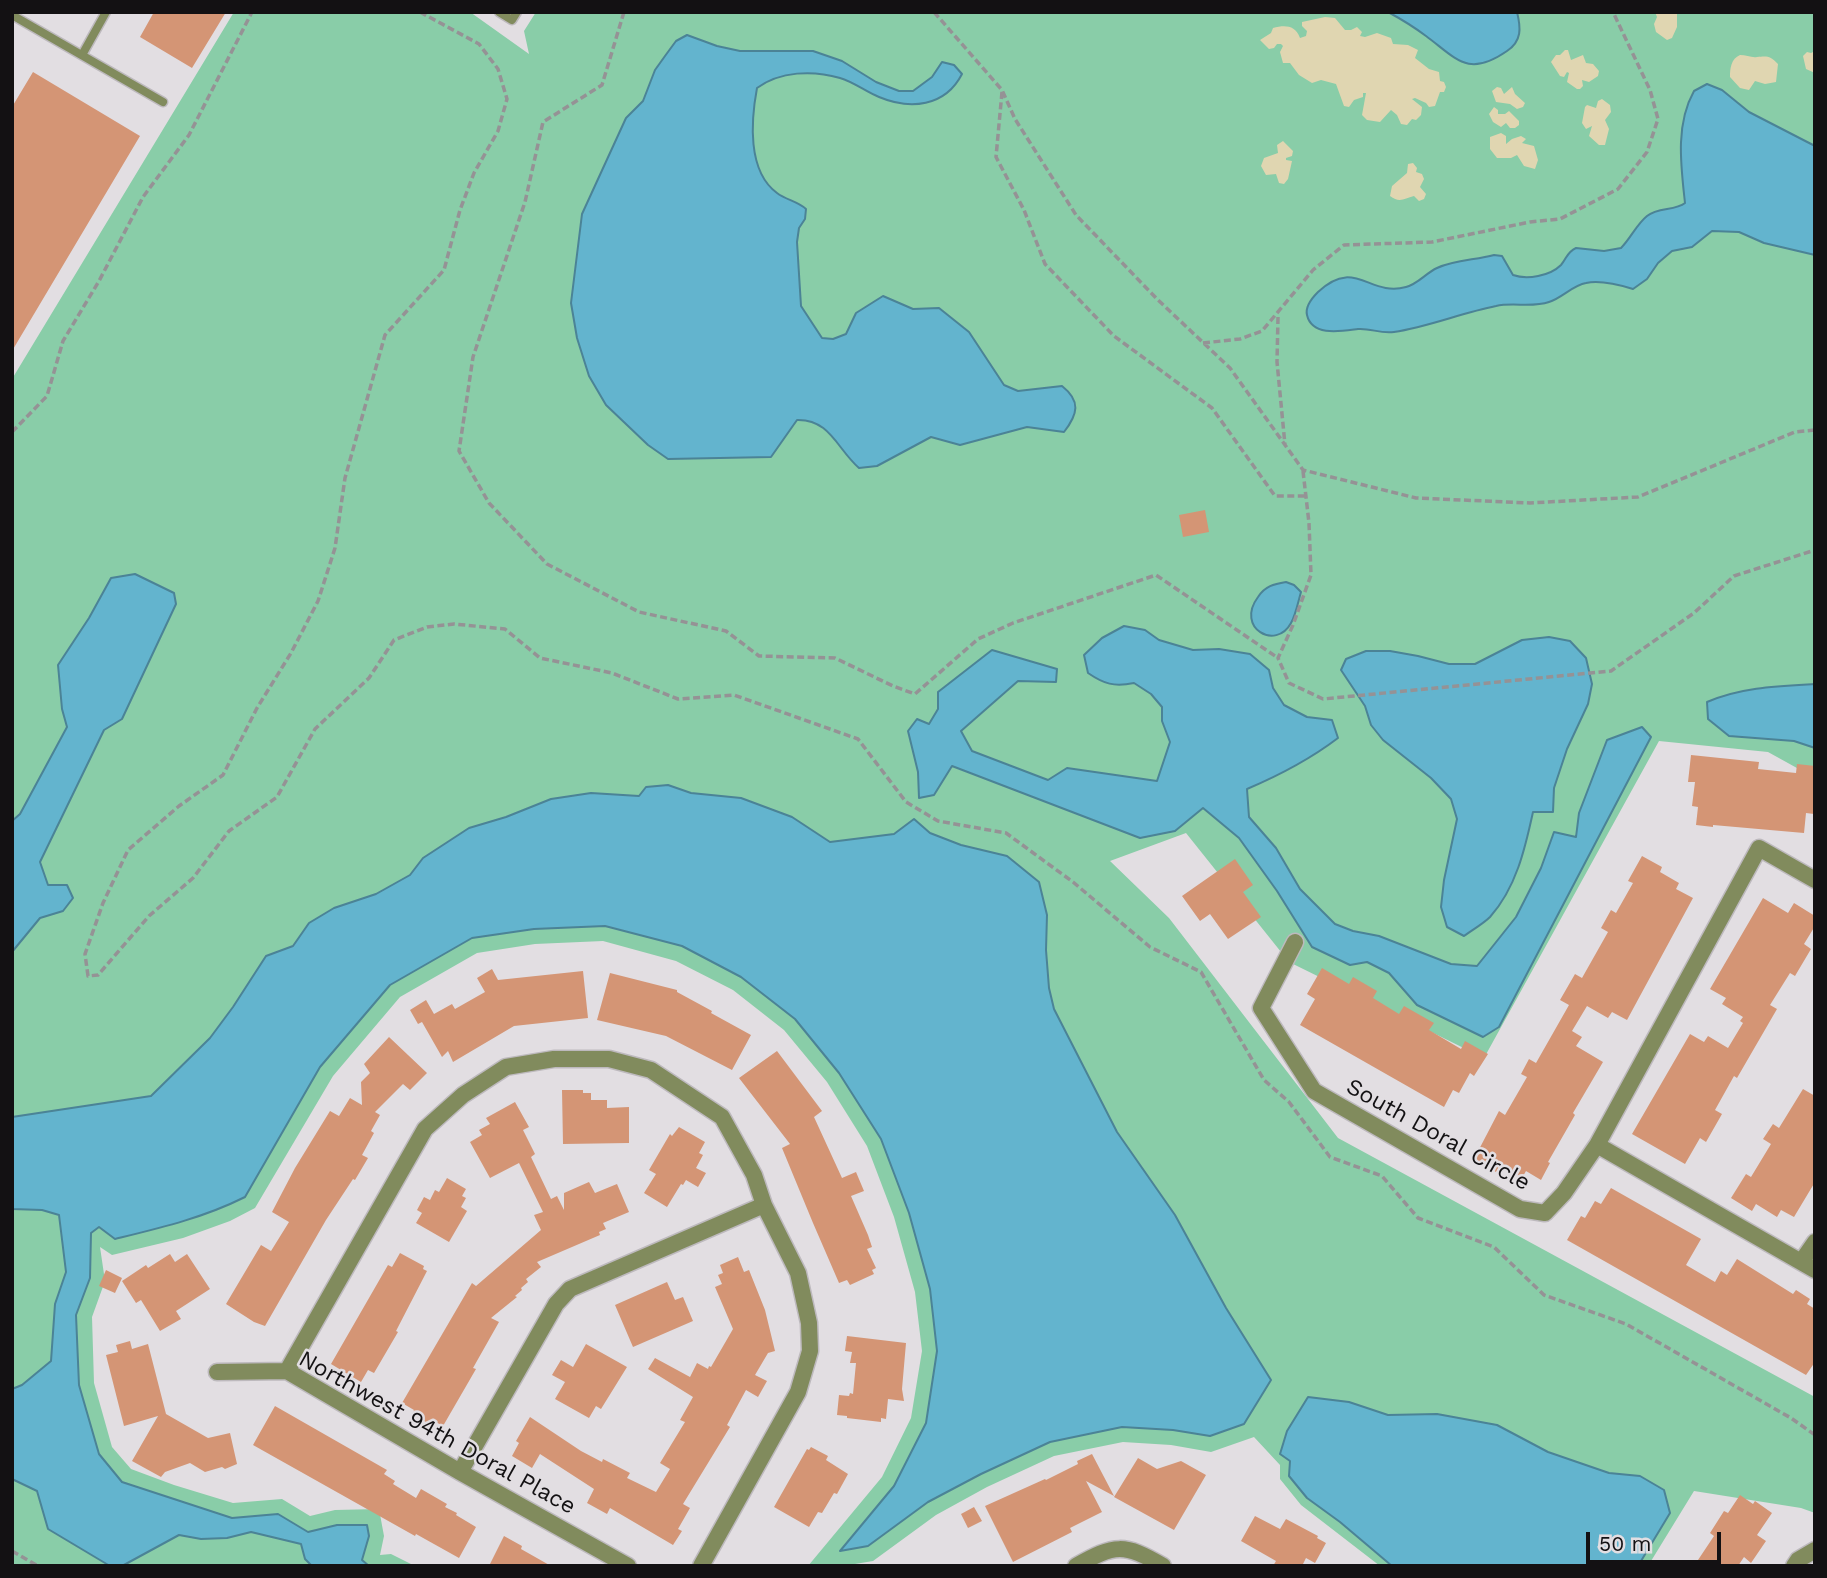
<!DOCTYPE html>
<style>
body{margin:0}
#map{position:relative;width:1827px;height:1578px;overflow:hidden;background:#e2dee2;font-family:"Work Sans",sans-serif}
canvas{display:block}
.frame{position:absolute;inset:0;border:14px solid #131113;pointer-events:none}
.scale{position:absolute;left:1586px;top:1532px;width:135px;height:32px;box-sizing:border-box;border:4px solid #131113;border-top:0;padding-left:9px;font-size:21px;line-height:24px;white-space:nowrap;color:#131113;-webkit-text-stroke:5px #e2dee2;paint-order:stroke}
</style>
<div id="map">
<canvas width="1827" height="1578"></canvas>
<div class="frame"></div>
<div class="scale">50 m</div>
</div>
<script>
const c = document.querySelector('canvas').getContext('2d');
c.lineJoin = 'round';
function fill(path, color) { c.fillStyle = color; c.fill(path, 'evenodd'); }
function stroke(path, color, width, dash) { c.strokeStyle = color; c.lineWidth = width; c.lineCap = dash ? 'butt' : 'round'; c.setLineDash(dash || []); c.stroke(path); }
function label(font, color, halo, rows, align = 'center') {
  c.font = font + ' "Work Sans",sans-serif'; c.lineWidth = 5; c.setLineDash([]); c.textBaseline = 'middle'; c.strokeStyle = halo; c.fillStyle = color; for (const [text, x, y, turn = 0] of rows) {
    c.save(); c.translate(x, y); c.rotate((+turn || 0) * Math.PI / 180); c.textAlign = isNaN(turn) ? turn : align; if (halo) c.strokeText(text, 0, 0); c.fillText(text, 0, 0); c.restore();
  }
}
const green = new Path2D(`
 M234 12H470L529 54 524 31 536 12H1815V778L1768 752 1659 741 1484 1058 1289 962 1186 833 1110 861 1169 918 1338 1138 1815 1397V1513L1801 1508 1694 1491 1648 1566H1380L1301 1505 1280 1479V1465L1254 1437 1211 1452 1171 1445 1123 1442 1054 1456 987 1487 936 1515 873 1561 843 1566H808L882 1477 911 1418 922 1351 915 1292 894 1217 867 1146 827 1082 784 1030 733 990 676 961 603 941 535 944 477 953 400 997 333 1076 255 1208 230 1221 183 1238 112 1255 100 1247 105 1281 92 1317 94 1383 112 1447 131 1469 174 1485 233 1503 282 1499 310 1516 335 1510 379 1509 384 1536 380 1555 391 1554 415 1566H12V379Z`);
const sand = new Path2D(`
 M1655 12H1675L1677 14V27L1672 38 1667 40 1656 32 1654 24 1657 17Z
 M1325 17 1335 18 1345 30H1351L1357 27 1362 32 1360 36 1365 37 1377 33 1391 38 1393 44 1408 45 1418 50 1415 58 1429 69 1439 72 1440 81 1444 82 1446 87 1444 92H1440L1435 106 1429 107 1426 103 1415 98 1412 99 1422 107 1421 115 1416 120 1412 119 1407 125 1401 124 1397 115 1391 110 1380 122 1367 120 1362 115 1366 93H1363V97L1354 100 1349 107 1344 106 1336 84 1321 80 1312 83 1299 75 1290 63H1283L1280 52 1283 46 1281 44H1277L1274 48 1269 49 1260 40 1271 33 1273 28C1285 25 1295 25 1300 38L1306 36 1307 31 1302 26V22Z
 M1565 50H1568L1571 60 1583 55 1586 63 1593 64 1599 71 1598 76 1589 82 1582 80 1583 86 1580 89H1577L1567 82 1569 73 1567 72 1564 77 1560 76 1551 62 1556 55H1560Z
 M1815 51V73L1806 69 1803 56 1807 52 1811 53Z
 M1740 55C1746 55 1752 58 1757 57 1768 56 1770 56 1778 64L1776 82 1765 84 1755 81 1749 90 1740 88 1730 77C1730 68 1731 59 1740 55Z
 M1497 87 1501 88 1504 94 1512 87 1515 94 1525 103 1523 107 1517 109 1510 104 1496 102 1492 91Z
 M1602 99 1610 105 1611 112 1605 120 1609 129 1605 145H1599L1589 136 1592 126 1586 129 1582 123 1585 107 1587 105 1596 108 1598 101Z
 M1494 107 1498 110V114H1505L1509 111 1519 121V125L1515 128H1510L1506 123 1501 127 1493 122 1489 114Z
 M1501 133 1506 136V144L1512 139 1521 136 1526 139 1522 143 1534 146 1538 160 1535 169 1524 166 1517 155 1511 158H1497L1490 149V137Z
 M1283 141 1293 151 1292 156 1286 158V160L1292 161 1288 179 1284 184 1279 183 1276 174 1266 175 1261 166 1264 158 1278 153 1277 145Z
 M1413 163 1417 168 1416 172 1422 174 1424 179 1420 187 1426 194 1424 199 1419 201 1414 196C1404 199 1399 203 1390 196L1392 186 1407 173 1408 164Z`);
const water = new Path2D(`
 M1388 12H1517C1521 28 1522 41 1507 51 1468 78 1457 59 1426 36 1414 27 1401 19 1388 12Z
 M687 35 717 46 740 51H813L842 61 876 82 899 91H913L932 77 942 62 954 65 962 74C945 107 910 110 879 97 866 92 854 82 840 78 813 70 780 71 757 88 751 120 747 171 777 193 786 200 797 201 806 209L805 219 799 228 797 242 801 306 822 338 833 339 846 334 856 313 883 296 913 309 939 308 969 332 1004 385 1018 391 1062 386C1081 401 1078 414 1064 432L1027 427 960 445 931 437 877 466 859 468C837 449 830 419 797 420L771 457 668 459 648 445 606 405 589 376 577 338 571 303 582 214 626 118 643 101 655 70 665 56 676 41Z
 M1707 84 1722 90 1749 112 1815 146V255L1764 243 1739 232 1712 231 1692 247 1672 251 1658 263 1647 279 1633 289C1620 285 1600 280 1586 283 1573 285 1562 298 1549 302 1532 308 1513 302 1496 306 1461 313 1428 327 1394 332 1380 334 1371 328 1358 329 1342 331 1312 337 1307 315 1305 307 1312 298 1318 292 1355 257 1369 297 1406 287 1418 284 1426 273 1437 268 1454 260 1476 260 1494 255L1502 256 1513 275C1527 280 1550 276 1561 265 1567 258 1567 252 1576 248L1604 251 1621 248C1631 238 1636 225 1647 216 1658 207 1675 211 1685 203 1681 166 1675 125 1694 91Z
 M135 574 174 593 176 604 122 719 104 730 40 862 48 885H67L73 898 63 911 40 918 12 952V821L20 814 67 727 62 709 58 665 89 618 111 578Z
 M1286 582 1294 585 1301 592C1298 602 1296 614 1291 623 1276 651 1235 628 1258 597 1265 586 1274 584 1286 582Z
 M1124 626 1145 630 1159 640 1193 650 1219 649 1250 654 1269 670 1273 688 1284 705 1307 717 1332 720 1338 738C1309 760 1280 775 1247 789L1249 817 1276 848 1300 889 1335 924 1353 931 1379 936 1451 964 1477 966 1516 917 1541 868 1554 832 1576 837 1579 813 1607 740 1642 727 1651 737 1499 1027 1483 1037 1417 1005 1389 973 1367 962 1350 965 1312 947 1277 891 1239 838 1203 808 1175 831 1140 838 952 766 934 795 919 798 918 772 908 731 917 719 929 724 938 709V692L992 650 1057 669 1056 682 1018 681 961 731 972 751 1048 780 1067 768 1157 781 1170 742 1162 721V707L1151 694 1134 683C1114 687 1104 684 1088 673L1084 655 1102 638Z
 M1549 637 1570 641 1586 658 1592 684 1588 704 1567 749 1554 788 1553 812H1533C1525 849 1516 888 1490 917 1483 924 1472 930 1464 936L1447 927 1441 907 1444 880 1457 819 1451 799 1431 778 1383 740 1371 725 1365 706 1341 670 1346 659 1366 651H1390L1418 656 1449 664H1475L1522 640Z
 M1815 684V748L1794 741 1729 736 1708 719 1707 702C1741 687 1779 686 1815 684Z
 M668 785 691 793 741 798 792 817 830 842 894 834 914 819 930 833 961 845 1007 856 1039 882 1047 915 1046 950 1049 988 1054 1009 1117 1132 1175 1215 1226 1308 1271 1380 1244 1424 1210 1436 1173 1430 1122 1427 1050 1442 981 1474 928 1502 868 1546 840 1551 894 1486 926 1423 937 1351 930 1289 909 1213 881 1139 839 1073 795 1019 741 977 682 946 605 926 534 929 472 938 390 985 320 1067 245 1197C203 1218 160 1228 115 1239L99 1227 91 1233 90 1278 76 1315 79 1385 99 1454 122 1482 232 1518 278 1514 308 1532 337 1525H367L369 1536 362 1560 369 1566H312L305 1559 301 1544 251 1532 227 1538 201 1539 179 1535 122 1566H110L48 1529 37 1491 12 1479V1389L22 1385 51 1361 55 1304 66 1272 59 1215 42 1210 12 1209V1117L151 1096 210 1038 233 1007 266 956 293 946 309 923 334 908 376 894 410 875 423 858 469 828 506 817 551 799 591 793 639 796 646 787Z
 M1308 1397 1349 1402 1388 1415 1437 1414 1497 1425 1548 1452 1609 1473 1640 1476 1664 1490 1670 1513 1638 1566H1392L1340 1522 1307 1498 1289 1476 1290 1461 1280 1454 1287 1431Z`);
const building = new Path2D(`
 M154 12H226L192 68 140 37Z
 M33 72 140 136 12 351V107Z
 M1205 510 1209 532 1183 537 1179 515Z
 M1691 755 1759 762 1758 769 1796 773 1797 764 1815 766 1814 814 1806 813 1804 833 1713 825V827L1696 825 1698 807 1692 806 1695 782H1688Z
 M1642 856 1662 867 1660 872 1679 883 1676 889 1693 898 1627 1020 1612 1012 1608 1018 1587 1006 1572 1031 1582 1037 1576 1046 1603 1062 1573 1113 1575 1115 1548 1162 1550 1163 1541 1180 1526 1171 1522 1178 1500 1165 1496 1172 1474 1159 1499 1111 1505 1115 1527 1077 1521 1074 1529 1059 1536 1063 1569 1005 1560 1000 1575 974 1582 978 1608 932 1601 928 1611 910 1616 913 1633 883 1628 881Z
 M1235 859 1253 885 1243 892 1261 917 1228 939 1210 914 1200 921 1182 896Z
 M1763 898 1788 913 1794 903 1815 916V926L1804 944 1811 949 1795 976 1790 973 1770 1005 1777 1009 1737 1078 1734 1076 1715 1110 1722 1114 1706 1142 1700 1138 1685 1164 1632 1134 1690 1034 1704 1042 1708 1036 1728 1048 1743 1023 1740 1021 1743 1017 1722 1004 1726 998 1710 989Z
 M1322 968 1349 984 1353 977 1377 991 1373 998 1399 1014 1404 1006 1434 1023 1429 1030 1461 1049 1465 1041 1488 1054 1474 1076 1470 1073 1459 1093 1453 1090 1444 1107 1300 1025 1315 999 1307 994Z
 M492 969 498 980 583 971 588 1018 514 1026 453 1062 448 1051 442 1057 422 1022 418 1024 410 1010 426 1000 434 1014 452 1004 455 1009 485 992 477 978Z
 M610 973 677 990V992L712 1011 711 1013 751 1035 732 1070 666 1036 597 1020Z
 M389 1037 427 1073 410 1090 403 1084 375 1112 380 1115 371 1131 374 1133 362 1155 368 1158 355 1180 353 1179 326 1220 265 1326 254 1322 226 1304 261 1245 271 1251 289 1222 272 1212 295 1168 330 1111 339 1116 350 1098 362 1105 361 1082 370 1073 364 1064Z
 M777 1051 822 1111 814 1117 842 1178 856 1172 864 1191 851 1196 868 1235 872 1247 867 1249 876 1268 872 1270 874 1274 850 1285 847 1280 839 1283 813 1223 782 1148 790 1144 739 1078Z
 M1803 1089 1815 1096V1182L1794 1217 1781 1210 1777 1217 1756 1204 1752 1211 1731 1198 1746 1174 1751 1177 1771 1144 1763 1139 1773 1124 1779 1128Z
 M562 1090H583V1093H591V1100H607V1108L629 1107V1143L563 1144Z
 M515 1102 529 1127 523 1130 535 1154 531 1157 551 1199 557 1196 564 1210V1193L589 1182 595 1193 617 1184 629 1212 603 1223 606 1229 599 1232 600 1235 537 1262 541 1267 526 1279 528 1282 521 1288 522 1290 515 1296 517 1297 491 1318 499 1322 473 1368 476 1369 443 1426 434 1421 431 1425 412 1414 414 1410 402 1403 472 1283 476 1286 541 1230 534 1215 543 1212 519 1163 490 1178 470 1142 482 1135 479 1130 490 1124 486 1118Z
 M679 1127 705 1142 699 1153 703 1155 696 1168 706 1173 698 1187 686 1180 683 1185 681 1184 667 1207 644 1193 656 1174 649 1170 670 1134 672 1136Z
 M447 1178 466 1189 462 1196 466 1198 461 1207 467 1211 449 1242 416 1223 422 1213 417 1210 424 1197 430 1200 435 1190 439 1192Z
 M1611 1188 1701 1239 1686 1265 1715 1282 1721 1271 1727 1275 1737 1259 1793 1294 1796 1290 1810 1299 1807 1304 1815 1309V1362L1806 1375 1567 1240 1581 1216 1585 1218 1595 1201 1601 1204Z
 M400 1253 424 1266 423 1269 427 1271 396 1331 398 1332 374 1373 368 1370 361 1382 331 1364 388 1265 392 1267Z
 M170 1254 175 1262 187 1254 210 1289 176 1311 181 1319 160 1331 141 1300 136 1303 122 1281 146 1265 148 1268Z
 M738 1257 744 1272 749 1270 765 1310 775 1351 768 1353 755 1375 767 1381 758 1397 746 1390 727 1425 730 1427 683 1504 690 1508 678 1529 682 1531 673 1545 610 1508 607 1514 587 1503 594 1489 540 1454 532 1468 512 1456 519 1443 516 1441 530 1417 581 1451 602 1462 603 1459 630 1473 627 1478 656 1492 670 1469 660 1463 685 1422 680 1420 693 1397 648 1369 655 1358 690 1377 697 1363 708 1369 709 1366 711 1367 733 1329 715 1287 722 1284 718 1275 723 1273 720 1265Z
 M106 1270 122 1278 115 1293 99 1286Z
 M667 1282 675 1300 683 1297 693 1321 633 1347 615 1305Z
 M847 1336 906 1343 902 1389 904 1401 888 1399 886 1419 881 1418V1422L847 1418V1416L837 1415 839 1395 849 1396 850 1393 853 1394 856 1363H850L852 1352 845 1351Z
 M130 1341 132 1349 148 1344 166 1414 208 1438 230 1433 237 1464 225 1469 222 1467 205 1472 190 1463 165 1472 161 1477 132 1461 158 1416 124 1426 106 1355 118 1352 116 1345Z
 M586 1344 627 1367 601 1409 596 1406 589 1418 555 1399 565 1382 552 1375 561 1360 573 1367Z
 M275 1406 387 1470 384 1474 395 1481 393 1484 416 1498 421 1489 447 1504 445 1507 457 1513 456 1515 476 1527 459 1558 416 1534 415 1536 253 1445Z
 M811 1447 828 1456 826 1460 848 1474 837 1494 834 1493 822 1513 818 1512 809 1527 774 1507 807 1449 809 1450Z
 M1092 1454 1114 1496 1086 1481 1102 1512 1070 1528 1072 1532 1013 1562 985 1506 1045 1479 1046 1480 1078 1464 1077 1461Z
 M1138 1458 1157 1469 1181 1461 1206 1475 1174 1530 1114 1497Z
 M1740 1495 1753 1504 1755 1501 1772 1513 1757 1535 1766 1541 1751 1563 1744 1557 1738 1566H1694L1714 1536 1710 1533 1724 1511 1728 1513Z
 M974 1507 982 1521 968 1528 961 1514Z
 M1255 1516 1280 1529 1286 1519 1318 1536 1317 1538 1326 1543 1315 1563 1306 1558 1302 1566H1273L1276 1561 1241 1541Z
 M504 1536 522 1546 521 1549 551 1566H489Z`);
const path = new Path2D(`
 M420 12 479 44 498 69 507 99 498 131 474 173 460 210 444 270 385 335 345 478 335 548 318 601 291 653 257 708 223 775 179 806 128 850 103 903 85 954 88 976 98 975 149 916 193 878 229 831 277 797 315 729 369 678 394 640 427 627 454 624 505 629 540 658 612 673 678 699 734 695 858 739 906 802 938 821 1006 833 1073 882 1150 947 1201 972 1264 1080 1289 1102 1330 1157 1382 1176 1418 1218 1494 1247 1544 1295 1626 1324 1791 1418 1815 1435
 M624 12 602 85 543 122 525 202 473 357 459 451 489 503 547 564 639 612 726 631 759 656 835 658 893 686 915 694 978 639 1013 623 1156 575 1278 658
 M934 12 1002 90 1015 119 1076 215 1157 299 1230 368 1303 470 1416 498 1530 503 1638 497 1795 432 1815 430
 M1002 92 996 157 1024 210 1045 264 1114 336 1212 408 1275 496H1306
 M1278 317 1277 362 1285 445
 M1203 343 1240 339 1262 331 1313 270 1344 245 1432 242 1530 222 1560 219 1618 189 1647 152 1658 119 1650 90 1613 12
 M12 432 47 396 63 341 99 281 143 197 189 135 252 12
 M1303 471 1309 523 1311 575 1293 625 1278 658 1289 683 1323 699 1611 671 1694 613 1734 576 1815 550
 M12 1551 38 1566`);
const service = new Path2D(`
 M499 12 512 20 517 12
 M12 15 163 102
 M82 55 106 12`);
const minor = new Path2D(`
 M1295 942 1261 1008 1314 1091 1520 1209 1545 1213 1564 1193 1597 1145 1759 848 1815 880
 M1597 1145 1815 1270
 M1801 1262 1815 1242
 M287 1371 425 1129 463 1095 506 1067 554 1059H609L651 1070 722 1117 754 1175 764 1205 798 1273 809 1323 810 1351 798 1392 701 1566
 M217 1372 287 1371 460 1472 628 1566
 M460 1472 556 1304 570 1289 764 1205
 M1076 1566C1115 1544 1124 1543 1163 1566
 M1794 1566 1798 1560 1815 1550`);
const streetNames = [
 ["South Doral Circle",1438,1135,29],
 ["Northwest 94th Doral Place",437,1433,29]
];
fill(green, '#89cda8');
fill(sand, '#e0d6b1');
fill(water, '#63b4ce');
stroke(water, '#4b8396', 2);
fill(building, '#d49575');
stroke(service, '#bdb9bd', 11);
stroke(minor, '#bdb9bd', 19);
stroke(path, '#959295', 3.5, [7, 3.5]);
stroke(service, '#818b5d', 8);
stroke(minor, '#818b5d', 16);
label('23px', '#131113', '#e2dee2', streetNames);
</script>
